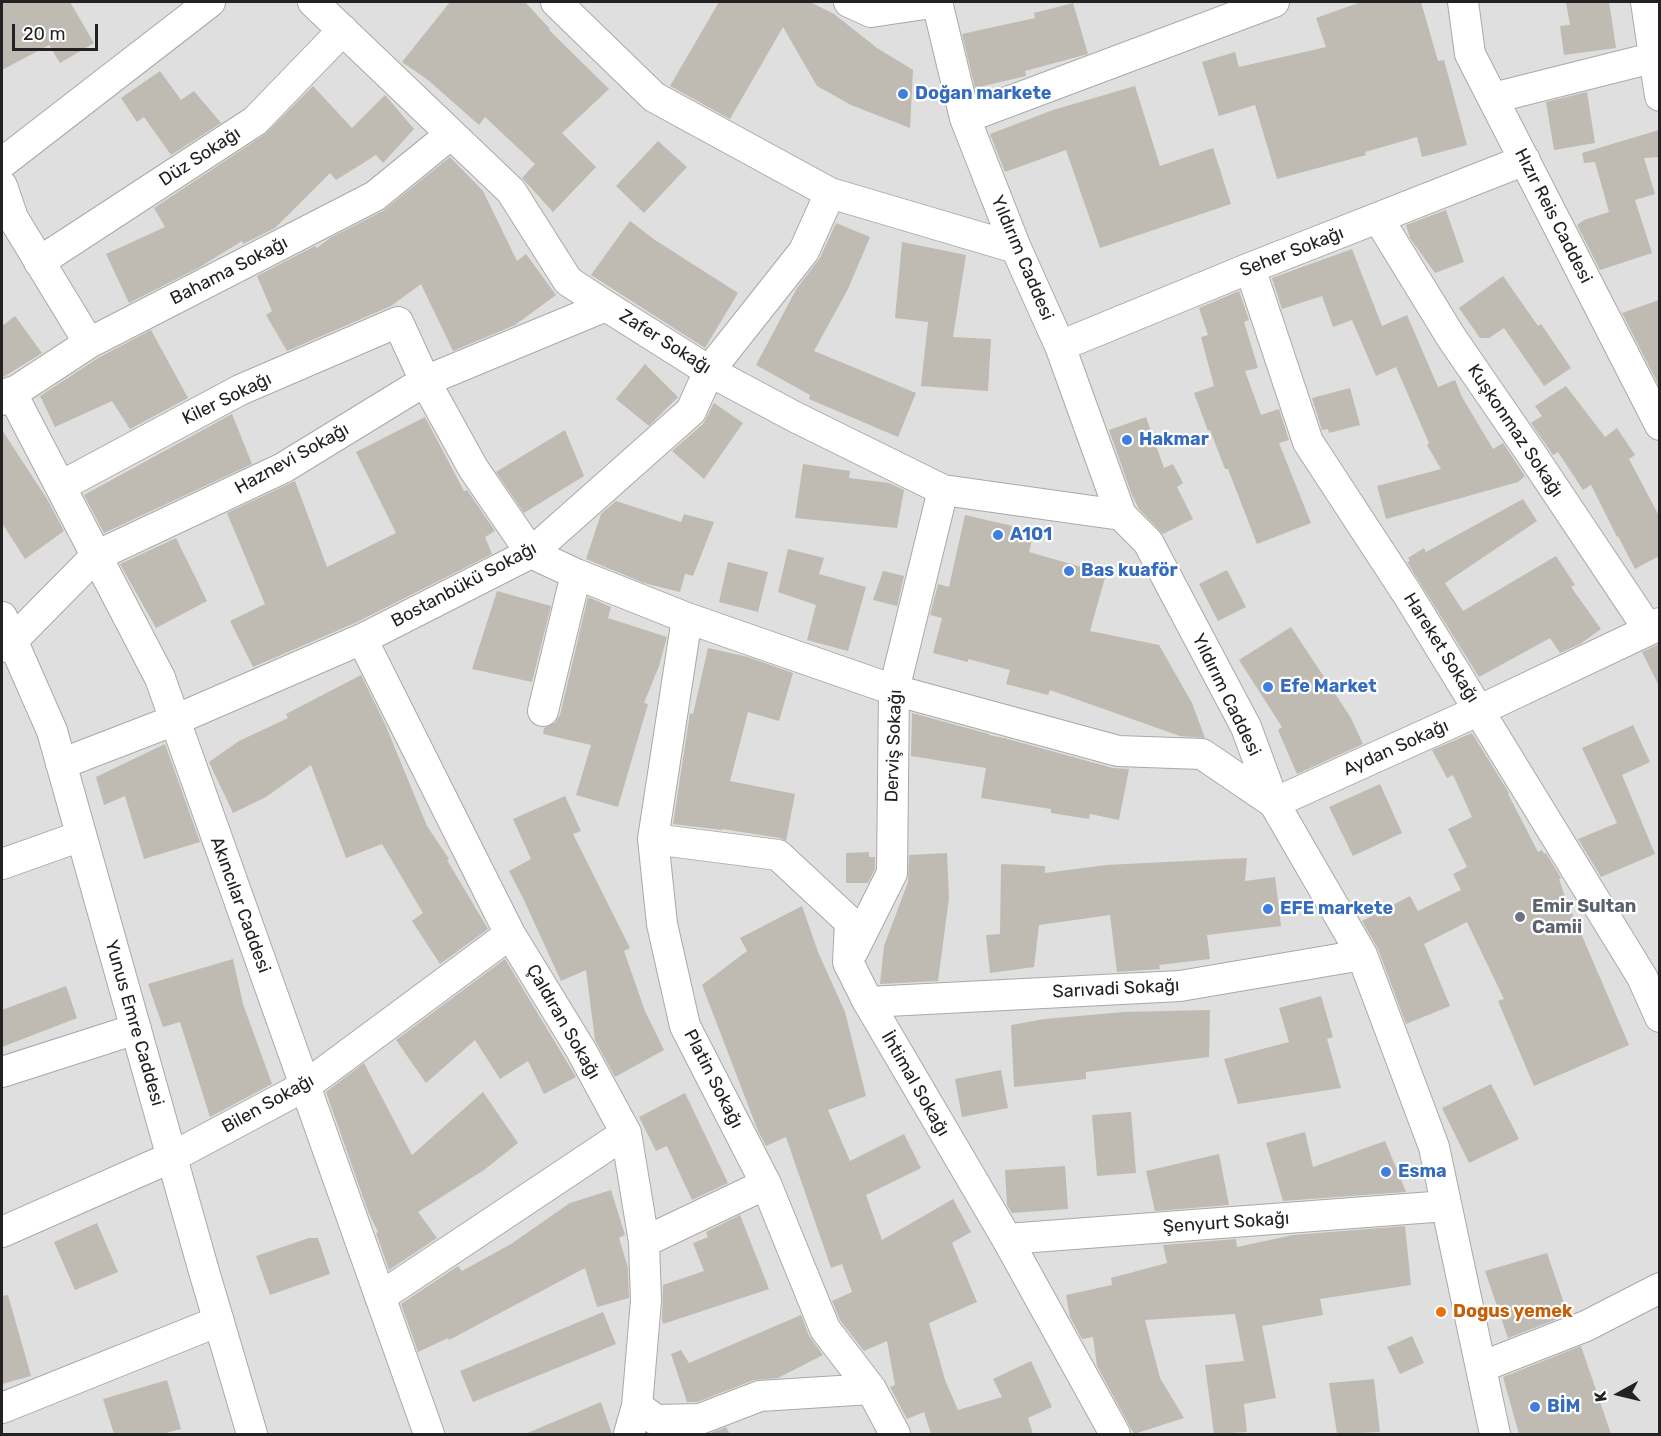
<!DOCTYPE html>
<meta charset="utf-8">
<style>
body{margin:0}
#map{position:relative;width:1661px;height:1436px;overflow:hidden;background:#f2f1e9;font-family:Rubik,sans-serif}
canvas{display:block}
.frame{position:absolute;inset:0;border:3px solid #222;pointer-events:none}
.north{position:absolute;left:1589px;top:1364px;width:60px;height:60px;-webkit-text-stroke:4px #fff;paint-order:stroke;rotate:262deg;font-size:16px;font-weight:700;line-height:24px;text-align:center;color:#222}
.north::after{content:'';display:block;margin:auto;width:21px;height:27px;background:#222;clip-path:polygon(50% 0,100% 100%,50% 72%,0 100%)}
.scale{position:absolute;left:12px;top:24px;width:86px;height:27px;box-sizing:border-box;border:3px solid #222;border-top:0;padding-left:8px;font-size:18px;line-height:21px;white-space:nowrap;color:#222;-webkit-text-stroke:4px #fff;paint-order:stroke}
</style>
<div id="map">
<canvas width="1661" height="1436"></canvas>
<div class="frame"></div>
<div class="north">K</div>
<div class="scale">20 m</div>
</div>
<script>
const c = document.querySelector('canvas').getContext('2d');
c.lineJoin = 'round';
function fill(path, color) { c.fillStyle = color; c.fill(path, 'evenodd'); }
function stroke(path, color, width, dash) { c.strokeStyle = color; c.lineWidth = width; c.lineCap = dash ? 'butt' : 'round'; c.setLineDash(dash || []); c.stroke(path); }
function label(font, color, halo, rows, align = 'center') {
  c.font = font + ' Rubik,sans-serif'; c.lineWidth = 4.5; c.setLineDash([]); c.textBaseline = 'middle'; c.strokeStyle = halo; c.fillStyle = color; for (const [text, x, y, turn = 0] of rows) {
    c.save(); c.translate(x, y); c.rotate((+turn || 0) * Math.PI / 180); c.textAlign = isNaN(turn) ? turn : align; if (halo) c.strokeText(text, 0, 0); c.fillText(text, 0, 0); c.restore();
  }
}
const residential = new Path2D(`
 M2 2H1659V1434H2Z`);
const building = new Path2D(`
 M2 2H70L94 43 60 63 49 45 2 70Z
 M450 2H525L550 29 549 30 609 89 562 133 596 167 553 212 522 178 535 164 485 117 479 125 428 80 402 62Z
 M719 2H810L834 14 877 48 913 70 910 128 851 105 817 86 783 27 730 119 670 86Z
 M1361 2H1421L1438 61 1444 60 1467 145 1422 157 1417 137 1365 152 1366 155 1277 179 1255 105 1219 116 1202 62 1235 52 1239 67 1326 47 1316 18Z
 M1566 2H1609L1616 48 1564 55 1560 26 1570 25Z
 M1073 3 1088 54 1025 71 1026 76 975 88 962 34 1035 18 1034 13Z
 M160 71 181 100 194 91 221 123 171 155 144 117 137 122 121 98Z
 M313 86 352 128 385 95 414 129 383 163 376 155 336 180 330 173 275 228 243 244 242 241 200 267 129 303 106 254 165 227 154 208 264 135Z
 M1135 86 1160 166 1213 148 1231 204 1100 248 1066 150 1005 172 990 134 1053 110Z
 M1587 92 1595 143 1554 150 1546 102Z
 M1659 130V157L1644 158 1655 194 1635 200 1652 253 1600 270 1577 225 1584 220 1609 212 1595 162 1584 163 1582 153Z
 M658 141 687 167 644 213 616 186Z
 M450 157 483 191 517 261 526 254 556 295 515 325 453 351 421 284 391 306 287 351 266 315 272 311 257 276 315 246 317 248 330 238 383 211Z
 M1446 210 1464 262 1435 273 1410 238 1406 225Z
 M630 221 655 240 738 293 705 348 591 275Z
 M836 223 870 237 848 289 814 351 916 393 898 437 809 399 810 395 756 365 797 288 820 258Z
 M902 242 966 255 953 337 991 339 988 391 921 386 928 322 895 318Z
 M1352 249 1382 326 1407 315 1438 387 1455 380 1462 397 1493 449 1503 443 1525 476 1518 482 1386 519 1377 486 1441 469 1427 445 1429 443 1396 367 1376 376 1352 320 1333 327 1322 296 1282 309 1272 278Z
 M1503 276 1538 326 1541 324 1571 368 1544 386 1504 328 1489 338H1480L1459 308Z
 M1239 291 1249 320 1244 322 1258 368 1245 371 1261 415 1279 409 1289 440 1279 443 1311 523 1257 544 1228 469H1225L1210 430 1208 431 1194 393 1214 386 1201 337 1208 335 1199 308Z
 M1659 300V386L1622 313Z
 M15 316 42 353 2 378V326Z
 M151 330 188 398 130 429 112 401 55 427 40 396 98 358Z
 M645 364 678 397 649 426 616 399Z
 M1566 386 1605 437 1617 428 1635 455 1629 459 1659 516V556L1635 569 1618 536 1617 537 1591 485 1583 490 1558 452 1553 455 1531 423 1542 416 1535 406Z
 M1350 388 1360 425 1329 433 1328 429 1322 430 1312 398Z
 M714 403 743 423 704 479 672 451 703 424Z
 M232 414 252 464 104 533 84 495Z
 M425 417 464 491 467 490 495 531 485 537 492 554 355 623 253 667 230 621 265 604 227 513 295 481 327 567 396 533 356 452Z
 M1146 417 1164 468 1173 464 1183 483 1177 487 1193 519 1163 534 1139 509 1132 495 1109 430Z
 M2 430 47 499 64 531 25 559 2 523Z
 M565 430 584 476 524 513 496 472Z
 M803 464 850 471 849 478 889 483 904 490 897 528 795 518Z
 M1523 499 1537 521 1445 583 1463 611 1556 556 1575 585 1571 587 1601 629 1580 644 1560 653 1550 638 1479 677 1407 562 1410 561 1408 558 1424 548 1426 552Z
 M616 501 681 522 684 514 714 522 693 576 685 574 680 592 644 583 586 559 601 514Z
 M965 515 1034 531 1029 552 1106 574 1090 631 1159 645 1192 703 1205 738 1180 736 1050 690 1048 695 1006 684 1010 670 968 659V662L933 653 942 618 930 615 938 584 949 587Z
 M176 538 207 601 156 628 120 564Z
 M788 549 824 558 819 574 866 587 848 651 807 640 816 605 778 592Z
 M728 562 768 572 758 612 719 602Z
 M1227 570 1246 607 1218 621 1199 584Z
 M883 571 904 576 897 606 873 600Z
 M497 591 551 606 532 682 472 669Z
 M588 597 611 607 608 618 667 637 659 666 644 703 648 704 618 807 576 795 591 745 543 734 544 728 555 723 560 715Z
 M1291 627 1351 718 1363 744 1297 774 1278 730 1282 727 1239 660Z
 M1659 644V686L1642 652Z
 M708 648 748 657 793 673 779 721 748 712 730 781 795 794 786 841 780 838 722 829V830L673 824 690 713 693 714Z
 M361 675 385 724 427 826 449 859 447 860 488 929 440 964 412 921 423 913 382 844 346 858 311 765 266 797 233 813 209 762 239 741 288 718 286 714Z
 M912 713 989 734V735L1004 738 1113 768 1129 769 1119 820 1090 814 1089 819 1051 813V809L981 798 986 768 911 756Z
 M1633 725 1650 762 1622 775 1655 854 1601 877 1578 839 1617 823 1582 748Z
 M1472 733 1509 793 1508 794 1538 852 1542 850 1544 854 1546 853 1561 878 1559 879 1564 894 1629 1045 1534 1086 1498 1001 1504 999 1467 922 1424 944 1450 1006 1406 1024 1378 949 1362 921 1410 896 1418 911 1461 890 1453 874 1467 867 1448 829 1472 817 1453 775 1447 778 1432 750Z
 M165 744 200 842 144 859 125 796 104 805 96 777Z
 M1380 784 1402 833 1353 856 1329 807Z
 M565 796 581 831 573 834 630 948 624 951 645 1011 664 1050 615 1077 595 1040 586 970 561 981 523 898 509 871 531 859 513 819Z
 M869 852V857H875V869L868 883H846V853Z
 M947 853 949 898 938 981 880 984 884 946 908 882 909 855Z
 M1247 858 1245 881 1275 877 1281 926 1207 935 1210 959 1159 965 1160 969 1117 972 1110 915 1039 925 1034 967 990 973 986 935 1000 934 1001 864 1045 866V873L1106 865Z
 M802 906 818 952 845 1012 866 1096 828 1110 850 1161 904 1134 921 1168 866 1195 882 1240 953 1199 971 1232 952 1243 977 1302 929 1323 945 1380 958 1410 1002 1397 993 1379 1031 1361 1052 1407 1028 1418 1033 1434H931L924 1412 907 1419 890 1387 895 1385 887 1341 864 1351 840 1320 832 1301 852 1292 842 1264 831 1268 786 1137 766 1146 758 1131 702 985 747 951 740 938Z
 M233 959 243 1004 272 1084 210 1117 180 1022 163 1027 148 984Z
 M505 959 576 1077 544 1094 528 1061 500 1079 475 1040 426 1083 396 1040Z
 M66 986 77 1018 2 1047V1010Z
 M1321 996 1333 1037 1327 1039 1341 1088 1238 1104 1224 1059 1289 1042 1279 1008Z
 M1210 1010 1209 1057 1086 1072V1079L1014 1087 1011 1025 1045 1019 1124 1012Z
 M364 1063 412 1155 483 1092 518 1143 484 1170 418 1212 437 1238 389 1270 376 1233 378 1232 369 1214 326 1092Z
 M1001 1070 1008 1108 962 1117 955 1079Z
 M1491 1084 1519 1139 1469 1163 1442 1108Z
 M685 1093 728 1183 692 1200 667 1146 656 1151 639 1117Z
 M1131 1112 1136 1173 1097 1176 1092 1115Z
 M1305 1132 1313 1167 1385 1141 1406 1192 1283 1201 1266 1143Z
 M1219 1154 1229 1205 1155 1211 1146 1171Z
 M1065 1166 1068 1209 1012 1213 1007 1205 1005 1170Z
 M611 1190 625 1235 619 1238 628 1268 629 1298 597 1307 585 1268 449 1340 448 1338 418 1352 401 1304 458 1266 462 1271 511 1244 570 1203Z
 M740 1215 769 1289 663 1324 662 1320 663 1285 704 1271 693 1243 708 1237 706 1232Z
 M97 1223 118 1272 75 1290 54 1242Z
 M1405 1226 1411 1285 1320 1299 1323 1315 1262 1326 1276 1398 1244 1404 1247 1432 1214 1434 1205 1365 1244 1361 1235 1314 1145 1320 1160 1378 1184 1418 1134 1434 1097 1366 1093 1337 1082 1339 1070 1317 1066 1295 1112 1285 1111 1278 1167 1263 1163 1245 1236 1239 1237 1247 1293 1235Z
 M309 1238H318L330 1274 270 1295 256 1256Z
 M1547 1253 1568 1315 1508 1338 1485 1271Z
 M8 1295 31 1376 2 1384V1296Z
 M603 1312 616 1344 473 1402 460 1371Z
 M801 1315 809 1336 823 1355 778 1378 754 1380 697 1402H687L671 1354 681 1350 689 1363Z
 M1412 1336 1424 1363 1400 1374 1387 1347Z
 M1581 1346 1611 1434H1519L1503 1377Z
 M1374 1379 1380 1432 1337 1434 1329 1383Z
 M167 1380 181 1429 162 1434H114L103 1399Z
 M601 1402 612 1434H525Z
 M726 1427 730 1434H708Z`);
const minor = new Path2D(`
 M313 2 511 191 568 281 606 306 709 371 795 417 943 490 1121 515
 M556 2 654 97 830 193 1016 248
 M849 2 871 12 938 2
 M937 2 965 118 1016 248 1060 346 1121 515 1148 542 1246 727 1274 803 1362 955 1434 1147 1495 1434
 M1463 2 1470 54 1660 425
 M1646 2 1660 96
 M1493 98 1660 56
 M965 118 1274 2
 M2 163 210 2
 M2 186 13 218 89 343
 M1378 218 1451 337 1528 449 1649 630 1660 623
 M39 262 255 121 343 30
 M1250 268 1308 442 1408 595 1642 977 1660 1017
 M1060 346 1250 268 1525 160
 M11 392 160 678 429 1434
 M2 400 89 343 375 196 451 134
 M61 486 240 390 398 322 425 381 473 468 531 553 576 574 687 618 894 690 1118 751 1202 754 1274 803 1480 710 1649 630
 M2 617 52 731 203 1268 252 1434
 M687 618 653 839 662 924 685 1026 766 1184 825 1329 871 1389 895 1434
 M362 639 510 934 581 1050 626 1133 644 1242 646 1301 637 1406 629 1434
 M2 647 12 641 96 556 283 468 425 381 606 306
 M543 711 576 574
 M61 764 175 720 362 639 531 553 691 411 709 371 804 251 830 193
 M653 839 778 855 850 922 848 962 868 1002 1007 1239 1115 1434
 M2 864 81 836
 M853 951 892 873 894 690 943 490
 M868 1002 1180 986 1362 955
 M2 1072 136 1029
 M2 1232 172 1157 305 1086 510 934
 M1007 1239 1446 1206
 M644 1242 766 1184
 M380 1297 626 1133
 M1481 1367 1586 1326 1660 1288
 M637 1406 656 1420 700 1419 760 1396 871 1389
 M2 1408 219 1321`);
const markers = [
 [903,94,6,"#3f7fe0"],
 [1127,440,6,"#3f7fe0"],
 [998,535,6,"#3f7fe0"],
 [1069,571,6,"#3f7fe0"],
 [1268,687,6,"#3f7fe0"],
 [1268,909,6,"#3f7fe0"],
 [1520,917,6,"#6b7280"],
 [1386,1172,6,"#3f7fe0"],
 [1441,1312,6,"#e8710a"],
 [1535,1407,6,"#3f7fe0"]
];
const shopNames = [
 ["Doğan markete",915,94],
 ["Hakmar",1139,440],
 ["A101",1010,535],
 ["Bas kuaför",1081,571],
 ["Efe Market",1280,687],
 ["EFE markete",1280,909],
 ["Esma",1398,1172],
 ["BİM",1547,1407]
];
const streetNames = [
 ["Düz Sokağı",200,157,-33],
 ["Hızır Reis Caddesi",1553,216,63],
 ["Seher Sokağı",1292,252,-21],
 ["Yıldırım Caddesi",1022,258,67],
 ["Bahama Sokağı",229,271,-27],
 ["Zafer Sokağı",665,342,32],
 ["Kiler Sokağı",227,399,-26],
 ["Kuşkonmaz Sokağı",1515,431,56],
 ["Haznevi Sokağı",292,459,-29],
 ["Bostanbükü Sokağı",464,585,-28],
 ["Hareket Sokağı",1441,648,58],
 ["Yıldırım Caddesi",1226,695,64],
 ["Derviş Sokağı",894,746,-88],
 ["Aydan Sokağı",1396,748,-24],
 ["Akıncılar Caddesi",240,905,70],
 ["Sarıvadi Sokağı",1116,989,-3],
 ["Çaldıran Sokağı",563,1022,60],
 ["Yunus Emre Caddesi",134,1023,74],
 ["Platin Sokağı",713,1079,63],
 ["İhtimal Sokağı",915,1084,60],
 ["Bilen Sokağı",268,1104,-29],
 ["Şenyurt Sokağı",1226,1223,-4]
];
const worshipNames = [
 ["Emir Sultan",1532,907],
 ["Camii",1532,928]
];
const foodNames = [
 ["Dogus yemek",1453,1312]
];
fill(residential, '#e0dfdf');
fill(building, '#bfbab2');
stroke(minor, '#a9a9a9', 32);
stroke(minor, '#fff', 30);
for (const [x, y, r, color] of markers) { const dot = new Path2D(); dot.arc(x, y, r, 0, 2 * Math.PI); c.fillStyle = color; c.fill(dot); stroke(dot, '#fff', 2); }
label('bold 18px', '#366cbe', '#fff', shopNames, 'left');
label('18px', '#222', '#fff', streetNames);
label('bold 18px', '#5b616d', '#fff', worshipNames, 'left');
label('bold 18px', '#c56008', '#fff', foodNames, 'left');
</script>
